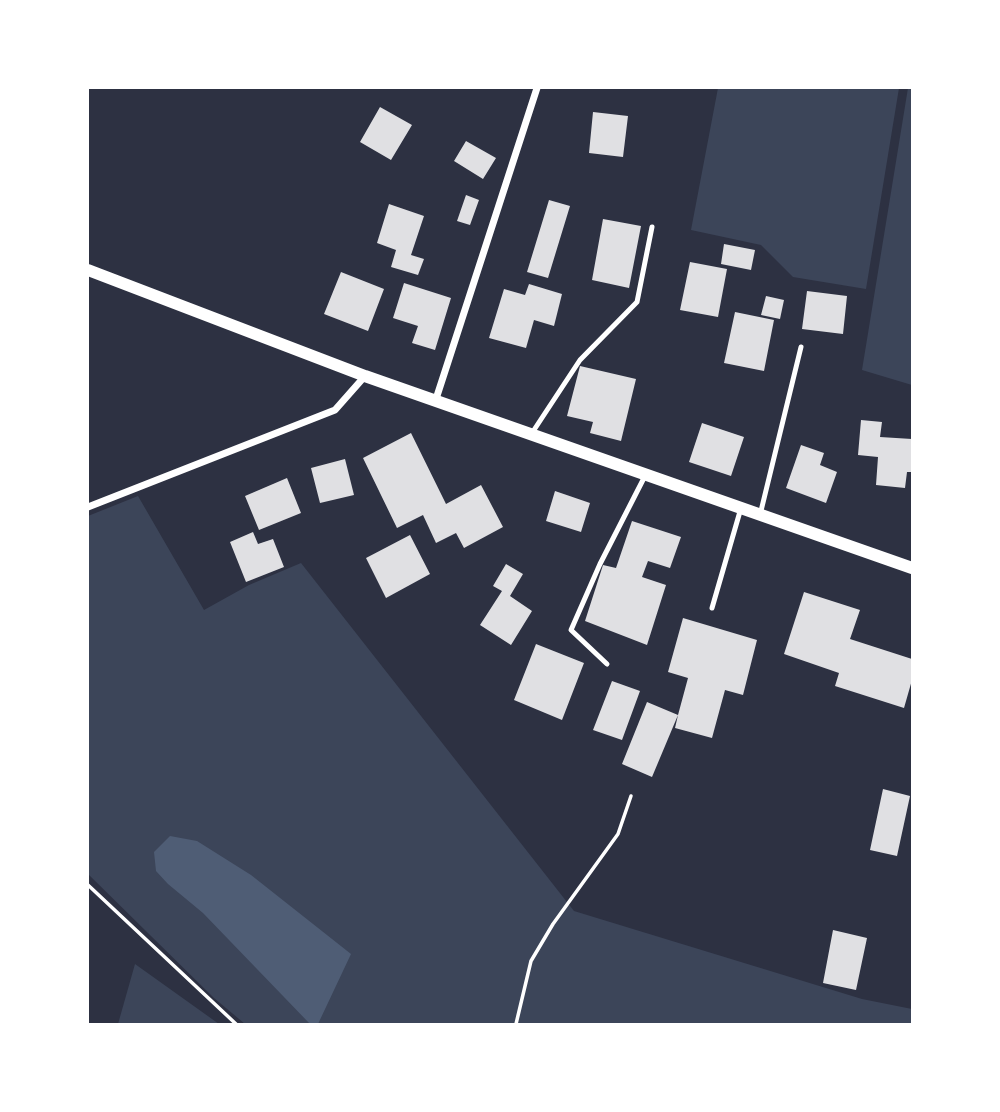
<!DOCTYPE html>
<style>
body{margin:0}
#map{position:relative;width:1000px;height:1112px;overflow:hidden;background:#2d3142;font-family:"Work Sans",sans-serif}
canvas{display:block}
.frame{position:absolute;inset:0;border:89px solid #fff;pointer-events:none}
</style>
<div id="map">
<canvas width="1000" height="1112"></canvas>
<div class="frame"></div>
</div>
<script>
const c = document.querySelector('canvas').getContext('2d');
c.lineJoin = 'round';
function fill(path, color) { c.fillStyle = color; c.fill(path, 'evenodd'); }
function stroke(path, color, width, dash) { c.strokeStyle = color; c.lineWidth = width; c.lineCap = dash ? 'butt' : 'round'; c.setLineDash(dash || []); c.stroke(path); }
const green = new Path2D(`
 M718 88H899L866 289 793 277 761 245 691 230Z
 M908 88H912V385L862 370Z
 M138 496 204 610 249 585 301 563 574 911 862 999 912 1009V1024H245L214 998 88 874V516Z
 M135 964 219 1024H118Z`);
const water = new Path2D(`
 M170 836 197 841 251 875 351 954 318 1024H310L203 913 168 884 156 871 154 852Z`);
const building = new Path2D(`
 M380 107 412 125 391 160 360 142Z
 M593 112 628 116 623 157 589 153Z
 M466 141 496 158 483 179 454 161Z
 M466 195 479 200 470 225 457 221Z
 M549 200 570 206 548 278 527 272Z
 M389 204 424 216 411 255 424 259 418 275 391 267 396 250 377 243Z
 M603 219 641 226 629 288 592 280Z
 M724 244 755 250 751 270 721 264Z
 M690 262 727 269 718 317 680 310Z
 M341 272 384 289 368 331 324 314Z
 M404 283 451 298 435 350 412 343 418 326 393 318Z
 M529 284 562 294 554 326 534 320 526 348 489 338 504 289 525 295Z
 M807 291 847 296 843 334 802 329Z
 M766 296 784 300 780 319 761 315Z
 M735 312 774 320 764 371 724 363Z
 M580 366 636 379 621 441 590 433 593 422 567 416Z
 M861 420 882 422 880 437 912 439V472H907L905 488 876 485 878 457 858 455Z
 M702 423 744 437 731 476 689 462Z
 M411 433 446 504 481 485 503 527 464 548 456 533 436 543 423 515 397 528 363 458Z
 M801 445 824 453 820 465 837 472 826 503 786 488Z
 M345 459 354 495 320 503 311 468Z
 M287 478 301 513 259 530 245 496Z
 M555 491 590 503 581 532 546 521Z
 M632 521 681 537 670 568 648 561 642 577 666 585 647 645 585 621 603 565 616 568Z
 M253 532 258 544 273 539 284 567 246 582 230 542Z
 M410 535 430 574 386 598 366 558Z
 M506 564 523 574 510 596 532 611 511 645 480 625 502 591 493 586Z
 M804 592 860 610 850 639 912 659V680L904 708 835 686 839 673 784 654Z
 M683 618 757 640 743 695 725 690 712 738 675 728 678 715 652 777 622 764 647 702 678 715 688 678 668 672Z
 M536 644 584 663 562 720 514 700Z
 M612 681 640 691 622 740 593 730Z
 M883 789 910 796 897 856 870 850Z
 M833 930 867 938 856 990 823 983Z`);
const path = new Path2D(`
 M88 885 236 1024
 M516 1024 531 961 553 924 618 834 631 796`);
const service = new Path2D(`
 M532 433 580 360 637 302 652 227
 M760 515 801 347
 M712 608 741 508
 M607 664 571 630 600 564 646 474`);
const minor = new Path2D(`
 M436 399 537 88
 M88 507 335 410 365 376`);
const tertiary = new Path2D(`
 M88 270 365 376 912 568`);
fill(green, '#3c4559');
fill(water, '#4f5d75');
fill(building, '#e0e0e3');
stroke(path, '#fff', 3.5);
stroke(service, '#fff', 5);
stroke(minor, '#fff', 7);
stroke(tertiary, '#fff', 12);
</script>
